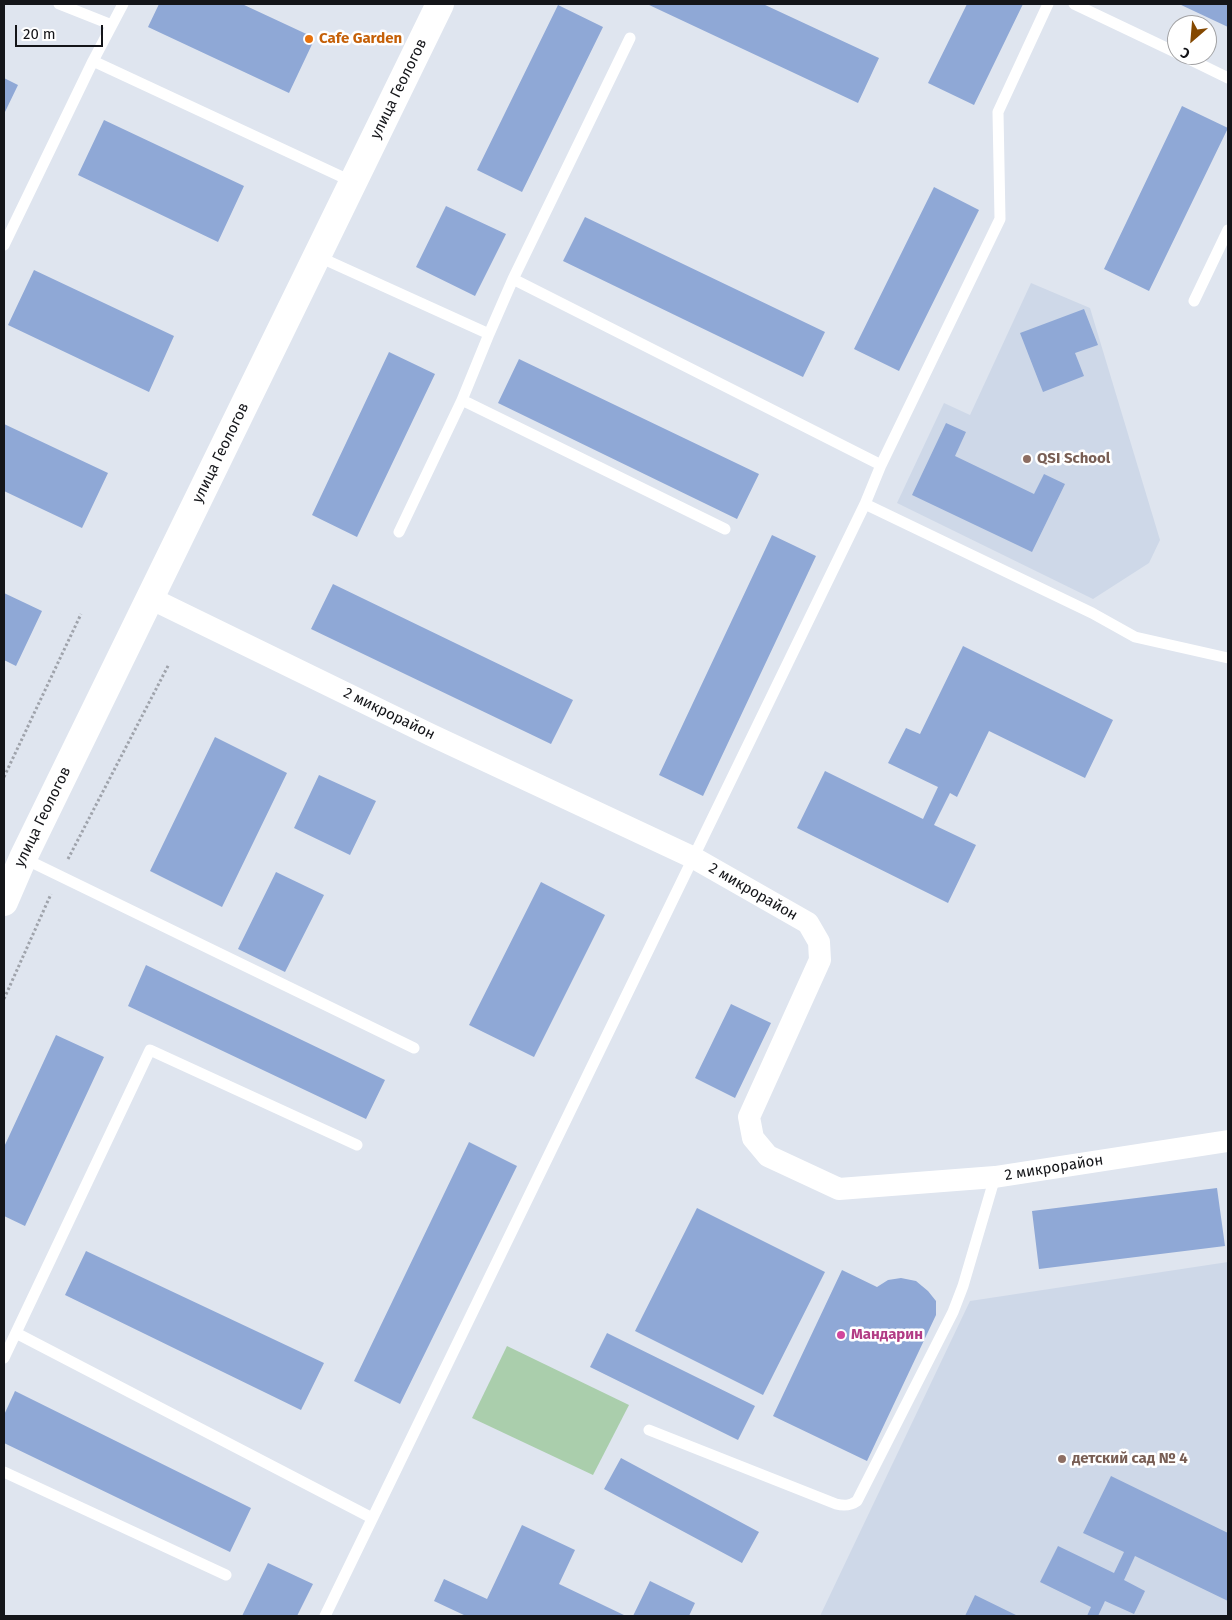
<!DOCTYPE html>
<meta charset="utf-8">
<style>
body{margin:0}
#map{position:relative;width:1232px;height:1620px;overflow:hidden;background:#dfe5ef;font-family:"Fira Sans",sans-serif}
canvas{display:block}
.frame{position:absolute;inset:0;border:5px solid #141519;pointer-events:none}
.north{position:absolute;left:1167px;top:15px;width:50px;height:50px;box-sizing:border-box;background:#fff;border:1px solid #a1a1a3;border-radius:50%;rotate:207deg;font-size:14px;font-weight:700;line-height:20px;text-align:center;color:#141519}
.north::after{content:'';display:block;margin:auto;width:18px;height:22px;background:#844800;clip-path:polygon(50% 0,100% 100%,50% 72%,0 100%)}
.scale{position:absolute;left:15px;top:25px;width:88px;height:22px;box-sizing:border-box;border:2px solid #141519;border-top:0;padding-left:6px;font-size:15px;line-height:18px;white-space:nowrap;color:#141519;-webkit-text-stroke:4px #fff;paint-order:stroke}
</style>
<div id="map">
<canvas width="1232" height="1620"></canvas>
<div class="frame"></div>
<div class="north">С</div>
<div class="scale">20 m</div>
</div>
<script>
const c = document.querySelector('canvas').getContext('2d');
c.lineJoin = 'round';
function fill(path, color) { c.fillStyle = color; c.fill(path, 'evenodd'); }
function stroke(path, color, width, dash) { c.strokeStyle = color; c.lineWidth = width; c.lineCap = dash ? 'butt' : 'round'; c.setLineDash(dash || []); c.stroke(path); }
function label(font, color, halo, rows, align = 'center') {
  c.font = font + ' "Fira Sans",sans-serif'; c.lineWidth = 5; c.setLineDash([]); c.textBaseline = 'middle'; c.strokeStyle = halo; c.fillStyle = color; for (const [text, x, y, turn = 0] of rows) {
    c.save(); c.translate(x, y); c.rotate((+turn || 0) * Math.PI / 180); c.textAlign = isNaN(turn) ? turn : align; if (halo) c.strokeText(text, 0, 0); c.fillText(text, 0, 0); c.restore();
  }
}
const built = new Path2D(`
 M1031 283 1090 308 1160 540 1149 563 1093 599 897 503 944 403 970 415Z
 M1228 1262V1616H820L970 1301Z`);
const green = new Path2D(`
 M507 1346 629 1405 593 1475 472 1418Z`);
const building = new Path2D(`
 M159 4H242L315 38 289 93 148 27Z
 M647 4H763L879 58 858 103Z
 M967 4H1023L974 105 928 83Z
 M1179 4H1228V27Z
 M558 5 603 27 522 192 477 170Z
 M4 78 18 85 4 114Z
 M1182 106 1228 128 1149 291 1104 269Z
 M104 120 244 186 218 242 78 175Z
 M934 187 979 210 899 371 854 349Z
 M446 206 506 234 475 296 416 267Z
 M585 217 825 332 803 377 563 261Z
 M34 270 174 336 149 392 8 325Z
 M1084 309 1098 345 1075 353 1084 376 1043 392 1020 333Z
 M389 352 435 374 357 537 312 515Z
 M519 359 759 474 737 519 498 403Z
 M946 423 966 432 955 456 1034 494 1044 474 1065 484 1032 552 912 495Z
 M4 424 108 473 82 528 4 491Z
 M772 535 816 556 703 796 659 775Z
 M333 584 573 700 551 744 311 629Z
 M4 593 42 611 16 666 4 660Z
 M963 646 1113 720 1085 778 989 731 957 797 950 793 934 825 976 845 948 903 797 828 825 771 923 819 938 787 888 763 906 728 920 734Z
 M215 737 287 773 222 907 150 871Z
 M319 775 376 801 350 855 294 828Z
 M276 872 324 895 285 972 238 949Z
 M541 882 605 915 534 1057 469 1025Z
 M146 965 385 1080 366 1119 128 1006Z
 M731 1004 771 1023 735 1098 695 1078Z
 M56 1035 104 1057 25 1226 4 1216V1147Z
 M469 1142 517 1166 400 1404 354 1381Z
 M1217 1188 1225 1246 1039 1269 1032 1211Z
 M697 1208 825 1272 763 1395 635 1331Z
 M86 1251 324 1363 301 1410 65 1295Z
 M842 1270 877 1287 888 1280 901 1278 916 1281 928 1291 936 1301V1315L867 1461 773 1416Z
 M607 1333 755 1406 738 1440 590 1367Z
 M15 1391 251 1508 230 1552 4 1443V1415Z
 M621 1458 759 1532 742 1563 604 1489Z
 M1111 1476 1228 1533V1601L1135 1556 1124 1580 1145 1591 1134 1614 1105 1601 1098 1616H1087L1091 1607 1040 1582 1058 1546 1114 1573 1124 1552 1083 1533Z
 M522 1525 575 1550 559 1584 626 1616H466L434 1601 444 1579 487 1599Z
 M268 1563 313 1584 297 1616H242Z
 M650 1581 695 1603 689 1616H633Z
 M975 1595 1018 1616H965Z`);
const path = new Path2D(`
 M4 777 81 614
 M68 859 169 664
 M4 999 51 894`);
const service = new Path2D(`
 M59 4 112 25
 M1074 4 1177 53
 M1181 55 1228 78
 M93 61 123 4
 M4 245 93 61 353 182
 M317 256 489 334 513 279 630 38
 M513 279 881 465
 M1194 301 1228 230
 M462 400 725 529
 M865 504 1092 613 1135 637 1228 658
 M399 532 462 400 489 334
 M23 858 414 1048
 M16 1333 372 1518
 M4 1358 150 1050 357 1145
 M649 1430 836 1504C844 1506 850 1506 857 1501L953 1312 963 1286 995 1177
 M4 1472 226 1575
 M325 1616 865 504 881 465 1000 219 998 112 1048 4`);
const minor = new Path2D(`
 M150 598 431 735 694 858 808 923 819 942 820 960 749 1117 753 1138 768 1156 839 1189 995 1177 1228 1141`);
const tertiary = new Path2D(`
 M4 902 23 858 440 4`);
const markers = [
 [309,39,5,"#e8710a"],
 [1027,459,5,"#8d6e63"],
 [841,1335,5,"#d1479c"],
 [1062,1459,5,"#8d6e63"]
];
const foodNames = [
 ["Cafe Garden",319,39]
];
const streetNames = [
 ["улица Геологов",399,89,-64],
 ["улица Геологов",221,453,-64],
 ["2 микрорайон",389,714,26],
 ["улица Геологов",43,817,-64],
 ["2 микрорайон",753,892,30],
 ["2 микрорайон",1054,1168,-9]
];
const educationNames = [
 ["QSI School",1037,459],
 ["детский сад № 4",1072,1459]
];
const hotelNames = [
 ["Мандарин",851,1335]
];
fill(built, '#ced8e8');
fill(green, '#aaceac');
fill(building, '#8fa8d6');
stroke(path, '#9fa3ab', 3, [2.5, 2.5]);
stroke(service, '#fff', 11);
stroke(minor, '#fff', 22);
stroke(tertiary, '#fff', 28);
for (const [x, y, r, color] of markers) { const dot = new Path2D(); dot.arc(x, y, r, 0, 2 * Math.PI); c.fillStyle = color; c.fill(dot); stroke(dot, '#fff', 2); }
label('bold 15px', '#c56008', '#fff', foodNames, 'left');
label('15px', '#141519', '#fff', streetNames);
label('bold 15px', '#785e54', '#fff', educationNames, 'left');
label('bold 15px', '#b23c85', '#fff', hotelNames, 'left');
</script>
